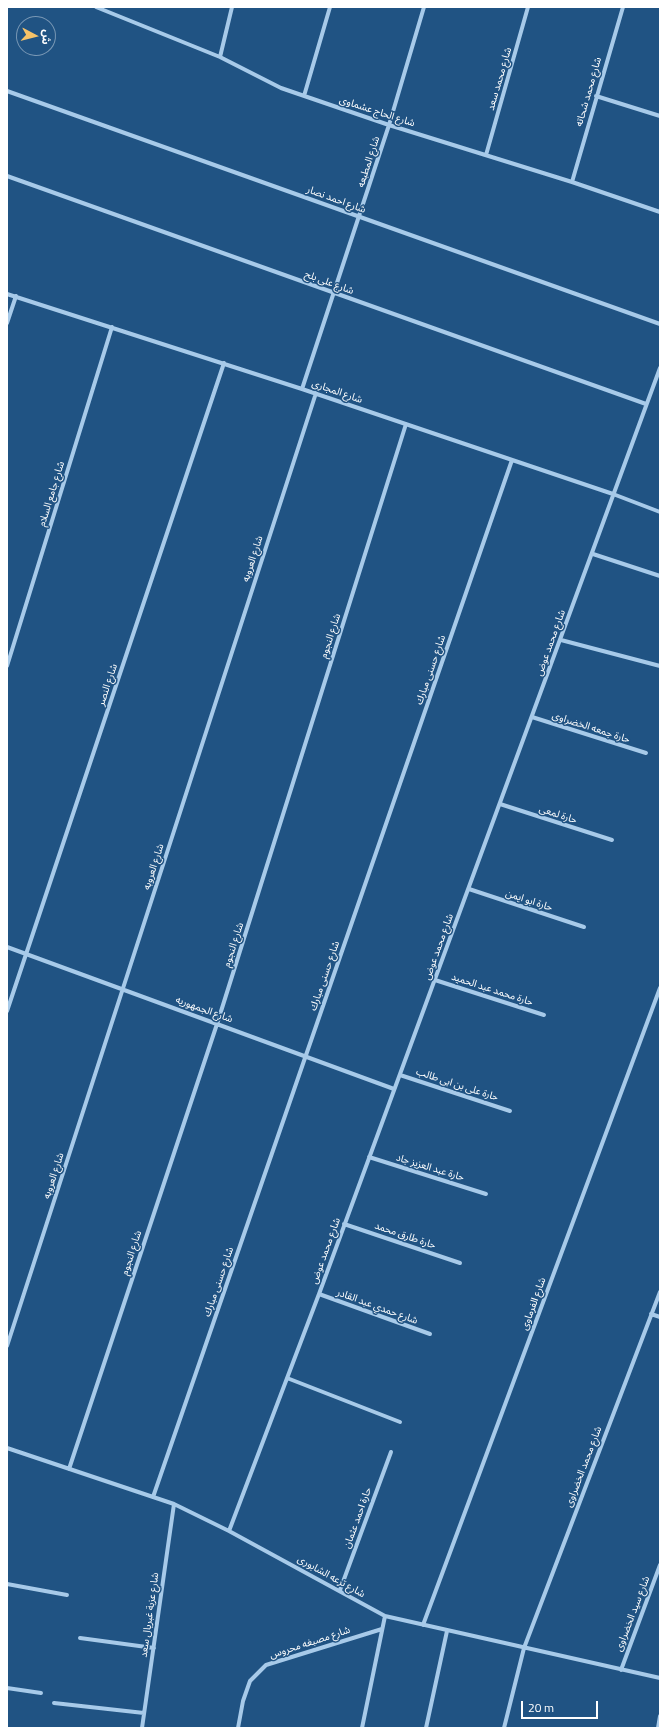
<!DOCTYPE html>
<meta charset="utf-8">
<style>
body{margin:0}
#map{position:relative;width:667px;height:1735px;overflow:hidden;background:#205383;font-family:"Titillium Web","Noto Sans Arabic",sans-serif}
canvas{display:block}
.frame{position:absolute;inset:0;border:8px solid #fff;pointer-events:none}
.north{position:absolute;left:16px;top:16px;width:40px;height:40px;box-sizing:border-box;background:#205383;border:1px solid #7998b5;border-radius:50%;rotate:97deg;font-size:11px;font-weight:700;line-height:16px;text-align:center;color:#fff}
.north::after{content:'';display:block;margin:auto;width:14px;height:18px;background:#f6c268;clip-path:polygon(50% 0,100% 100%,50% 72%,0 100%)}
.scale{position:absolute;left:521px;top:1701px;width:77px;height:18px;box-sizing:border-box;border:2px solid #fff;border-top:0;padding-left:5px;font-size:12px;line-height:14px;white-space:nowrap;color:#fff;-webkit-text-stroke:3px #205383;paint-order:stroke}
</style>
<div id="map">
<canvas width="667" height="1735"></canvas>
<div class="frame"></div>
<div class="north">ش</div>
<div class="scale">20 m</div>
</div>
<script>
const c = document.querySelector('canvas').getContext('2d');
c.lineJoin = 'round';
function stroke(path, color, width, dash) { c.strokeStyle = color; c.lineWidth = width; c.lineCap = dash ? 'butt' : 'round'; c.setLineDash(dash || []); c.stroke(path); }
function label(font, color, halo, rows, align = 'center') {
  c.font = font + ' "Titillium Web","Noto Sans Arabic",sans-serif'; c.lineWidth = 3; c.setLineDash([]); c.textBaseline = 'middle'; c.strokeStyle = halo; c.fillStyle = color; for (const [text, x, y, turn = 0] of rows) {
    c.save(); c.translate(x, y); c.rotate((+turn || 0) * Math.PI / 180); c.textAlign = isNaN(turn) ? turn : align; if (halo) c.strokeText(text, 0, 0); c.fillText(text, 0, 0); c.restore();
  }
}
const street = new Path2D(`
 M96 7 220 57 281 88 389 125 572 182 660 212
 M220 57 232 7
 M7 91 660 324
 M304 96 330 7
 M596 96 660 116
 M486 155 528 7
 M7 176 646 404
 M572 182 623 7
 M7 294 302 389 613 494 660 512
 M7 323 16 296
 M302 389 389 125 424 7
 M593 554 660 576
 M561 640 660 666
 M7 666 112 327
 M532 717 646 753
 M500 804 612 840
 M469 889 584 927
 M7 947 394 1089
 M435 980 544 1015
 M7 1011 224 363
 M400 1075 510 1111
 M369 1157 486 1194
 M344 1224 460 1263
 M319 1294 430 1334
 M651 1314 660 1317
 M7 1346 316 393
 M287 1378 400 1422
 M7 1448 174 1504 229 1531 385 1616 660 1678
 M69 1469 217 1024 406 424
 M153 1497 512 460
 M229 1531 319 1294 660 368
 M7 1584 67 1595
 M340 1590 391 1452
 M423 1625 660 988
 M80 1638 154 1648
 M621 1670 660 1565
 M7 1688 41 1693
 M54 1703 144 1713
 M142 1728 174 1504
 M238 1728 243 1701 250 1681 266 1665 382 1629
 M362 1728 385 1616
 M426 1728 447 1631
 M504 1728 524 1648 660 1292
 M658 1728 660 1716`);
const streetNames = [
 ["شارع محمد سعد",500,79,-74],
 ["شارع محمد شحاته",589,92,-74],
 ["شارع الحاج عشماوى",377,112,18],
 ["شارع المطبعه",369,162,-72],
 ["شارع احمد نصار",336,200,20],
 ["شارع على بلح",329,283,20],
 ["شارع المجارى",337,392,19],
 ["شارع جامع السلام",52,494,-73],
 ["شارع العروبه",253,559,-72],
 ["شارع النجوم",331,636,-72],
 ["شارع محمد عوض",551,643,-70],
 ["شارع حسنى مبارك",431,670,-71],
 ["شارع النصر",108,685,-72],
 ["حارة جمعه الخضراوى",591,728,18],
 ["حارة لمعى",558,815,18],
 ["شارع العروبه",154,867,-72],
 ["حارة ابو ايمن",529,901,18],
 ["شارع النجوم",234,945,-72],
 ["شارع محمد عوض",439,947,-70],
 ["شارع حسنى مبارك",325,976,-71],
 ["حارة محمد عبد الحميد",492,990,18],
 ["شارع الجمهوريه",204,1010,20],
 ["حارة على بن ابى طالب",457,1085,18],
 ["حارة عبد العزيز جاد",430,1168,17],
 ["شارع العروبه",54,1176,-72],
 ["حارة طارق محمد",405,1236,19],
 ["شارع محمد عوض",326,1251,-70],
 ["شارع النجوم",132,1253,-72],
 ["شارع حسنى مبارك",219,1282,-71],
 ["شارع الفرماوى",534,1304,-70],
 ["شارع حمدي عبد القادر",377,1307,20],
 ["شارع محمد الخضراوى",584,1467,-69],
 ["حارة احمد عثمان",358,1518,-70],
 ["شارع ترعه الشابورى",331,1577,29],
 ["شارع سيد الخضراوى",633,1614,-69],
 ["شارع عزبة غبريال سعد",150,1615,-82],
 ["شارع مصبغه محروس",310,1643,-18]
];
stroke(street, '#a7cae9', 4);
label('10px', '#fff', '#205383', streetNames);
</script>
